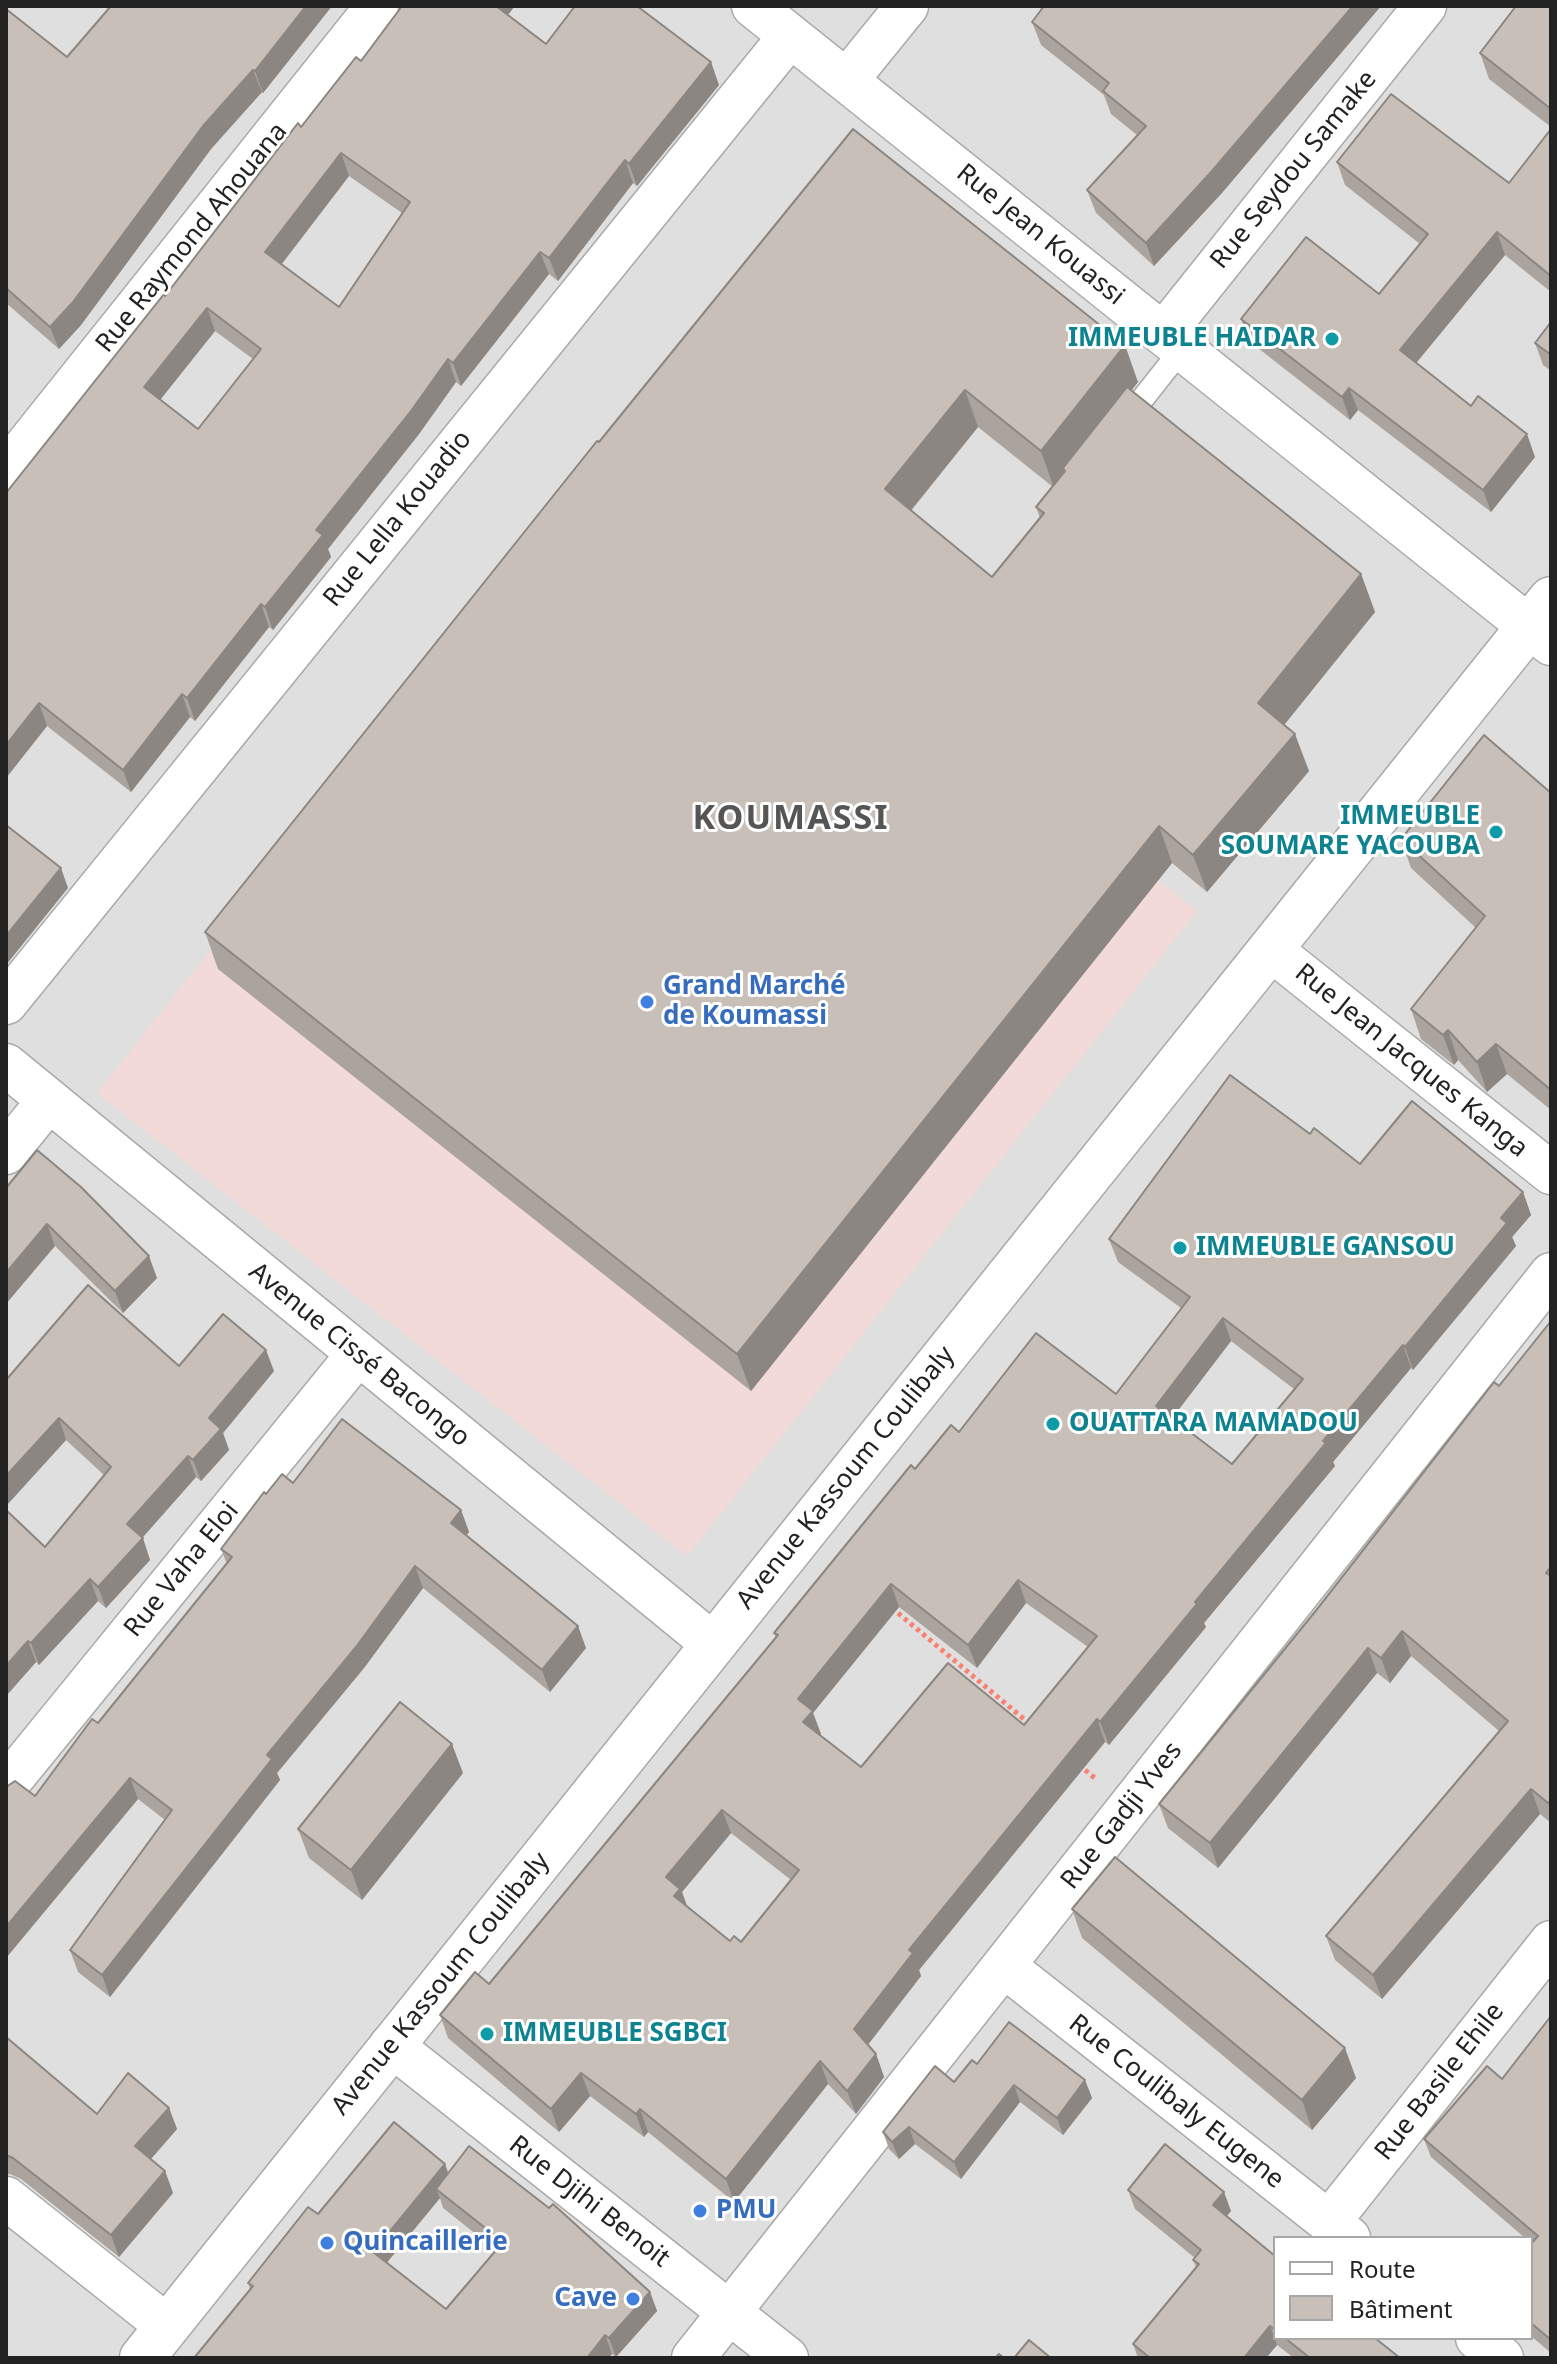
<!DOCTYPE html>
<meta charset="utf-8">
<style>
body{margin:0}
#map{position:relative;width:1557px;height:2364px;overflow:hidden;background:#f2efe9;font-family:"Noto Sans",sans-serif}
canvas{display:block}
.frame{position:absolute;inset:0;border:8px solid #222;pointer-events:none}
.legend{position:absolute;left:1273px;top:2236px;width:260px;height:104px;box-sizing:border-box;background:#fff;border:2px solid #a7a7a7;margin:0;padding:10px 14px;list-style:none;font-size:24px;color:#222}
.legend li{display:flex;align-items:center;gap:16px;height:40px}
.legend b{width:40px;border:2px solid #a7a7a7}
</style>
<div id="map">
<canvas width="1557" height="2364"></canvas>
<div class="frame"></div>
<ul class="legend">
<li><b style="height:10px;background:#fff"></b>Route</li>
<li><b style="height:22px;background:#c7bfb8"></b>Bâtiment</li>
</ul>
</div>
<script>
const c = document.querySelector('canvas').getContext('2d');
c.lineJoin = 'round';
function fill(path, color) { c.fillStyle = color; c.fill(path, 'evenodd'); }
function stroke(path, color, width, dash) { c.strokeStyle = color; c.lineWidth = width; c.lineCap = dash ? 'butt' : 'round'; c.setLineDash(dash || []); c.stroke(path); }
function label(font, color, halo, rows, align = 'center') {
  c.font = font + ' "Noto Sans",sans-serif'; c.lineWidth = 6; c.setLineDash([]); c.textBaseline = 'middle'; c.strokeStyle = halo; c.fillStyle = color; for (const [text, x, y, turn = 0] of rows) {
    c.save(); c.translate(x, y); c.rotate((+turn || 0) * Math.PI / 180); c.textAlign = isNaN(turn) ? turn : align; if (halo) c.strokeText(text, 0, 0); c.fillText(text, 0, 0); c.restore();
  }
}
const residential = new Path2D(`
 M6 6H1551V2358H6ZM1275 2238H1531V2338H1275Z`);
const commercial = new Path2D(`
 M613 443 1197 911 687 1556 97 1093Z`);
const path = new Path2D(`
 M892 1608 1031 1725
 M1079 1765 1096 1779`);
const service = new Path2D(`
 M1125 421 1182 349`);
const minor = new Path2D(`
 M753 6 1551 644
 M847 80 907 6
 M1163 334 1425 6
 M6 471 377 6
 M1270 949 1551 1173
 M6 1003 790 36
 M6 1065 713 1644
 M6 1153 49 1100
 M6 1786 358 1354
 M1004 1966 1349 2238
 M391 2045 787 2358
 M6 2198 167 2326
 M1329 2222 1551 1942
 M1477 2338 1502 2358
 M693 2358 1551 1274`);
const tertiary = new Path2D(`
 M142 2358 1551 599`);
const wall = new Path2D(`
 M111 6H332L263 93 262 92 211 149 81 325 59 349 6 303V9L67 57Z
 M1044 6H1381L1221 194 1154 266 1096 213 1087 190 1137 135 1111 114 1104 95 1041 45 1032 22Z
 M1551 6V127L1489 79 1480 53Z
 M508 15 546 44 719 85 637 186 633 183 558 281 549 274 461 386 456 382 419 434 328 549 331 557 273 630 269 627 195 721 190 717 131 792 47 726 6 778 165 296 301 127 361 61ZM349 176 402 213 339 307 282 264ZM215 331 253 359 198 429 160 400Z
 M853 129 1138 382 1131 391 1361 574 1375 612 1284 725 1309 771 1207 892 1172 863 751 1391 218 969 205 932ZM978 427 1053 487 1036 507 1040 518 992 577 911 511Z
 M1551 129V292L1505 255 1416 363 1535 457 1491 512 1358 410 1350 420 1249 341 1241 319 1379 294 1420 244 1345 185 1337 162 1509 183Z
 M1551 322V371L1543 365 1535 343Z
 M1551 793V1110L1507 1074 1487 1092 1458 1060 1454 1065 1421 1039 1411 1009 1476 928 1411 868 1401 839Z
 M1310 1134 1360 1164 1523 1192 1531 1215 1512 1237 1516 1246 1413 1370 1411 1368 1333 1462 1335 1466 1204 1623 1206 1627 1109 1745 1105 1742 919 1970 921 1976 868 2045 876 2054 884 2077 856 2114 828 2084 734 2202 648 2132 644 2137 590 2096 559 2132 448 2038 440 2015 489 1984 776 1638 774 1633 915 1469 959 1432 1116 1394 1181 1308 1118 1262 1109 1239ZM1231 1341 1294 1389 1232 1464 1172 1418ZM1026 1603 1088 1647 1024 1725 861 1767 820 1735 821 1734 813 1713 899 1607 977 1668ZM731 1833 791 1880 741 1942 730 1941 687 1906 682 1892Z
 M6 1188 157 1278 123 1313 55 1246Z
 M1551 1321V1823L1540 1814 1382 1999 1335 1960 1326 1936 1499 1731 1411 1656 1390 1683 1377 1673 1218 1868 1168 1828 1159 1804Z
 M179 1366 274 1371 223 1433 229 1450 201 1481 196 1477 142 1538 150 1560 106 1608 98 1601 39 1665 36 1662 6 1696 45 1547 104 1475 66 1440 6 1506V1380Z
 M293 1483 461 1510 469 1532 466 1535 586 1648 550 1692 423 1588 364 1668 277 1773 280 1780 110 1997 78 1972 70 1950 165 1820 138 1799 6 1958V1787L35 1796 98 1723 227 1564 221 1549 266 1494Z
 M463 1773 362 1900 309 1858 298 1829Z
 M1072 1909 1356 2078 1312 2130 1082 1938Z
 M1551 2016V2353L1531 2336V2238H1525L1431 2157 1424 2139 1502 2079Z
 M6 2037 97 2114 169 2108 177 2129 151 2159 165 2171 173 2193 119 2257 21 2179 10 2174 6 2175Z
 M977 2064 1085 2080 1092 2098 1063 2135 1020 2102 961 2179 915 2144 899 2159 889 2149 883 2132 954 2082Z
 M449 2173 650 2292 657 2311 616 2357 612 2354 250 2289 248 2283 318 2214ZM440 2198 443 2208 496 2250 446 2309 387 2262Z
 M1128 2190 1231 2211 1226 2216 1275 2256V2338H1375L1400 2358H1294L1277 2345 1266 2358H1138L1133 2344 1196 2267 1193 2260 1195 2258 1135 2209Z`);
const shadedWall = new Path2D(`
 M306 6H332L263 93 255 71Z
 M493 6H515L500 25Z
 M1353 6H1381L1221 194 1154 266 1146 243Z
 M711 62 719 85 637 186 629 164Z
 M253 70 262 92 211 149 81 325 59 349 50 327 203 126Z
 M341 153 349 176 273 275 265 252Z
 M625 160 633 183 558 281 549 258Z
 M1497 232 1505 255 1408 373 1400 350Z
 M540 252 549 274 461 386 453 363Z
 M207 308 215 331 152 410 144 387Z
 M1125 345 1138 382 1066 473 1063 468 1065 475 1054 488 1041 451Z
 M448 359 456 382 419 434 328 549 331 557 273 630 265 607 316 530Z
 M1349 388 1358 410 1350 420 1342 397Z
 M965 390 978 427 898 526 885 489Z
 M1527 434 1535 457 1491 512 1483 490Z
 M1361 574 1375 612 1272 740 1258 703Z
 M261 604 269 627 195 721 187 698Z
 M182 694 190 717 131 792 123 770Z
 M39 703 47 726 6 778V745Z
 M1295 734 1309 771 1207 892 1193 855Z
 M1159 826 1172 863 751 1391 737 1354Z
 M61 868 68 888 6 965V936Z
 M1448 1030 1458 1060 1454 1065 1443 1035Z
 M1496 1044 1507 1074 1487 1092 1477 1062Z
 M1523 1192 1531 1215 1512 1237 1516 1246 1413 1370 1405 1347 1501 1218Z
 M47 1224 55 1246 6 1304V1273Z
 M149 1256 157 1278 123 1313 115 1291Z
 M1223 1318 1231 1341 1164 1429 1156 1406Z
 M1403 1345 1411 1368 1333 1462 1335 1466 1204 1623 1206 1627 1109 1745 1100 1722 1323 1441Z
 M266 1350 274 1371 223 1433 229 1450 201 1481 193 1460 209 1418Z
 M59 1418 66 1440 6 1506V1476Z
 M188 1456 196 1477 135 1546 127 1524Z
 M461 1510 469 1532 459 1545 451 1523Z
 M143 1538 150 1560 106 1608 98 1587Z
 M415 1566 423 1588 364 1668 277 1773 280 1780 110 1997 102 1975 267 1755Z
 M90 1579 98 1601 39 1665 31 1643Z
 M1018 1580 1026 1603 977 1668 968 1645Z
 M891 1584 899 1607 813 1713 821 1734 812 1745 803 1722 798 1699Z
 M578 1626 586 1648 550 1692 542 1670Z
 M1402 1631 1411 1656 1390 1683 1381 1658Z
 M28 1641 36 1662 6 1696V1666Z
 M1368 1648 1377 1673 1218 1868 1210 1843Z
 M1097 1719 1105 1742 919 1970 921 1976 862 2052 854 2029 909 1950Z
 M452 1744 463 1773 362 1900 351 1870Z
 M130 1778 138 1799 6 1958V1927Z
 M1531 1789 1540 1814 1382 1999 1373 1975Z
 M722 1810 731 1833 682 1892 689 1912 683 1919 666 1877Z
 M1345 2048 1356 2078 1312 2130 1302 2100Z
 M876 2054 884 2077 856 2114 847 2091Z
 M820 2061 828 2084 734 2202 726 2179Z
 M581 2073 590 2096 559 2132 551 2109Z
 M1085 2080 1092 2098 1063 2135 1057 2118Z
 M1014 2085 1020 2102 961 2179 954 2162Z
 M169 2108 177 2129 143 2168 135 2146Z
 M640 2109 648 2132 644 2137 636 2114Z
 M909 2127 915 2144 899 2159 892 2142Z
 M445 2164 452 2183 436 2189 440 2198 380 2271 373 2252Z
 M165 2171 173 2193 119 2257 111 2235Z
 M1224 2192 1231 2211 1220 2224 1213 2205Z
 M650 2292 657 2311 616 2357 609 2338Z
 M1270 2326 1277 2345 1266 2358H1244Z
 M605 2335 612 2354 609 2358H587Z`);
const building = new Path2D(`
 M111 6H306L255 71 253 70 203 126 73 302 50 327 6 288V9L67 57Z
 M402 6H496L546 44 575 6H637L711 62 629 164 625 160 549 258 540 252 453 363 448 359 411 411 316 530 323 535 265 607 261 604 187 698 182 694 123 770 39 703 6 745V493L164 294 165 296 298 123 301 127 356 57 361 61ZM341 153 410 202 339 307 265 252ZM207 308 261 349 198 429 144 387Z
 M1044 6H1353L1212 171 1146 243 1087 190 1146 126 1103 91 1109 83 1032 22Z
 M1516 6H1551V109L1480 53Z
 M1391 94 1509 183 1551 129V276L1497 232 1400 350 1471 406 1478 396 1527 434 1483 490 1349 388 1342 397 1241 319 1306 237 1379 294 1428 234 1337 162Z
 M853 129 1125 345 1041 451 965 390 885 489 992 577 1044 513 1036 507 1065 471 1063 468 1127 387 1361 574 1258 703 1295 734 1193 855 1159 826 737 1354 205 932 597 441 599 442Z
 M1551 322V355L1535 343Z
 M1484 735 1551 793V1090L1496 1044 1477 1062 1448 1030 1443 1035 1411 1009 1485 916 1401 839Z
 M6 825 61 868 6 936Z
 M1230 1075 1310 1134 1314 1128 1360 1164 1412 1101 1523 1192 1501 1218 1507 1223 1405 1347 1403 1345 1323 1441 1326 1443 1195 1602 1197 1604 1100 1722 1097 1719 909 1950 913 1953 854 2029 876 2054 847 2091 820 2061 726 2179 640 2109 636 2114 581 2073 551 2109 440 2015 475 1972 489 1984 778 1635 774 1633 911 1465 915 1469 951 1425 959 1432 1036 1333 1116 1394 1190 1297 1109 1239ZM1223 1318 1303 1379 1232 1464 1156 1406ZM1018 1580 1097 1636 1024 1725 948 1663 861 1767 803 1722 813 1711 798 1699 891 1584 968 1645ZM722 1810 799 1870 741 1942 734 1936 730 1941 674 1896 680 1889 666 1877Z
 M37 1150 81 1187 149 1256 115 1291 47 1224 6 1273V1188Z
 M88 1285 179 1366 223 1314 266 1350 209 1418 221 1429 193 1460 188 1456 127 1524 143 1538 98 1587 90 1579 31 1643 28 1641 6 1666V1510L45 1547 111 1467 59 1418 6 1476V1380Z
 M1551 1321V1567L1546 1573 1551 1576V1800L1548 1803 1531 1789 1373 1975 1326 1936 1508 1721 1402 1631 1381 1658 1368 1648 1210 1843 1159 1804 1318 1608 1494 1382 1499 1386Z
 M342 1419 461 1510 451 1523 578 1626 542 1670 415 1566 356 1647 267 1755 272 1759 102 1975 70 1950 172 1810 130 1778 6 1927V1787L15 1781 35 1796 92 1719 98 1723 232 1557 221 1549 264 1492 266 1494 282 1474 293 1483Z
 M400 1702 452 1744 351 1870 298 1829Z
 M1115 1857 1345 2048 1302 2100 1072 1909Z
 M1551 2016V2340L1531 2323V2244L1538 2236 1424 2139 1487 2066 1502 2079Z
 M1009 2022 1085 2080 1057 2118 1014 2085 954 2162 909 2127 892 2142 883 2132 935 2066 954 2082 972 2060 977 2064Z
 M6 2037 97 2114 128 2073 169 2108 135 2146 165 2171 111 2235 13 2158 6 2155Z
 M394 2122 445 2164 373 2252 446 2309 503 2242 436 2189 469 2146 549 2208 553 2204 650 2292 609 2338 605 2335 587 2358H194L253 2286 248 2283 308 2207 318 2214Z
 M1165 2144 1224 2192 1213 2205 1275 2256V2330L1270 2326 1244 2358H1150L1133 2344 1199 2264 1193 2260 1201 2250 1128 2190Z
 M1285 2338H1375L1400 2358H1310Z
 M1029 2340 1051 2358H1014Z
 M999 2354 1004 2358H995Z`);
const markers = [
 [1332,339,8,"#0f9aa8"],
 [1496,832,8,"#0f9aa8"],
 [647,1002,8,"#3f7fe0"],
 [1180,1248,8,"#0f9aa8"],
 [1053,1424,8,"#0f9aa8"],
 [487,2034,8,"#0f9aa8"],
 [700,2211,8,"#3f7fe0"],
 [327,2243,8,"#3f7fe0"],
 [633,2299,8,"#3f7fe0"]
];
const streetNames = [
 ["Rue Seydou Samake",1294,170,-51],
 ["Rue Jean Kouassi",1040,235,39],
 ["Rue Raymond Ahouana",192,238,-51],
 ["Rue Lella Kouadio",398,519,-51],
 ["Rue Jean Jacques Kanga",1411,1061,39],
 ["Avenue Cissé Bacongo",359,1355,39],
 ["Avenue Kassoum Coulibaly",846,1478,-51],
 ["Rue Vaha Eloi",182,1570,-51],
 ["Rue Gadji Yves",1122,1816,-52],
 ["Avenue Kassoum Coulibaly",441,1984,-51],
 ["Rue Basile Ehile",1440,2082,-52],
 ["Rue Coulibaly Eugene",1176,2102,38],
 ["Rue Djihi Benoit",589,2202,38]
];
const cultureNames = [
 ["IMMEUBLE HAIDAR",1316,339,"right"],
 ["IMMEUBLE",1480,817,"right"],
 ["SOUMARE YACOUBA",1480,847,"right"],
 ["IMMEUBLE GANSOU",1196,1248],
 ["OUATTARA MAMADOU",1069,1424],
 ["IMMEUBLE SGBCI",503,2034]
];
const shopNames = [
 ["Grand Marché",663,987],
 ["de Koumassi",663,1017],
 ["PMU",716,2211],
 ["Quincaillerie",343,2243],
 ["Cave",617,2299,"right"]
];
const districtNames = [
 ["KOUMASSI",791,819]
];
fill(residential, '#e0dfdf');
fill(commercial, '#f2dad9');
stroke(service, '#a9a9a9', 25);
stroke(minor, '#a9a9a9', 45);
stroke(tertiary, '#a9a9a9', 47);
stroke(path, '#fa8072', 5, [4, 4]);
stroke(service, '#fff', 22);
stroke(minor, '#fff', 42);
stroke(tertiary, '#fff', 44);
fill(wall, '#aba49e');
fill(shadedWall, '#8b8681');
fill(building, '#c7bfb8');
stroke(building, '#8b8681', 2);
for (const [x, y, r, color] of markers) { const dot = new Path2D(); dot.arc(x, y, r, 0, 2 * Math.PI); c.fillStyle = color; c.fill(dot); stroke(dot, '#fff', 3); }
label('26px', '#222', '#fff', streetNames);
label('bold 26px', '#0d838f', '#fff', cultureNames, 'left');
label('bold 26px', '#366cbe', '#fff', shopNames, 'left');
c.letterSpacing = '2px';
label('bold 34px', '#555', '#fff', districtNames);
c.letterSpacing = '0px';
</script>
